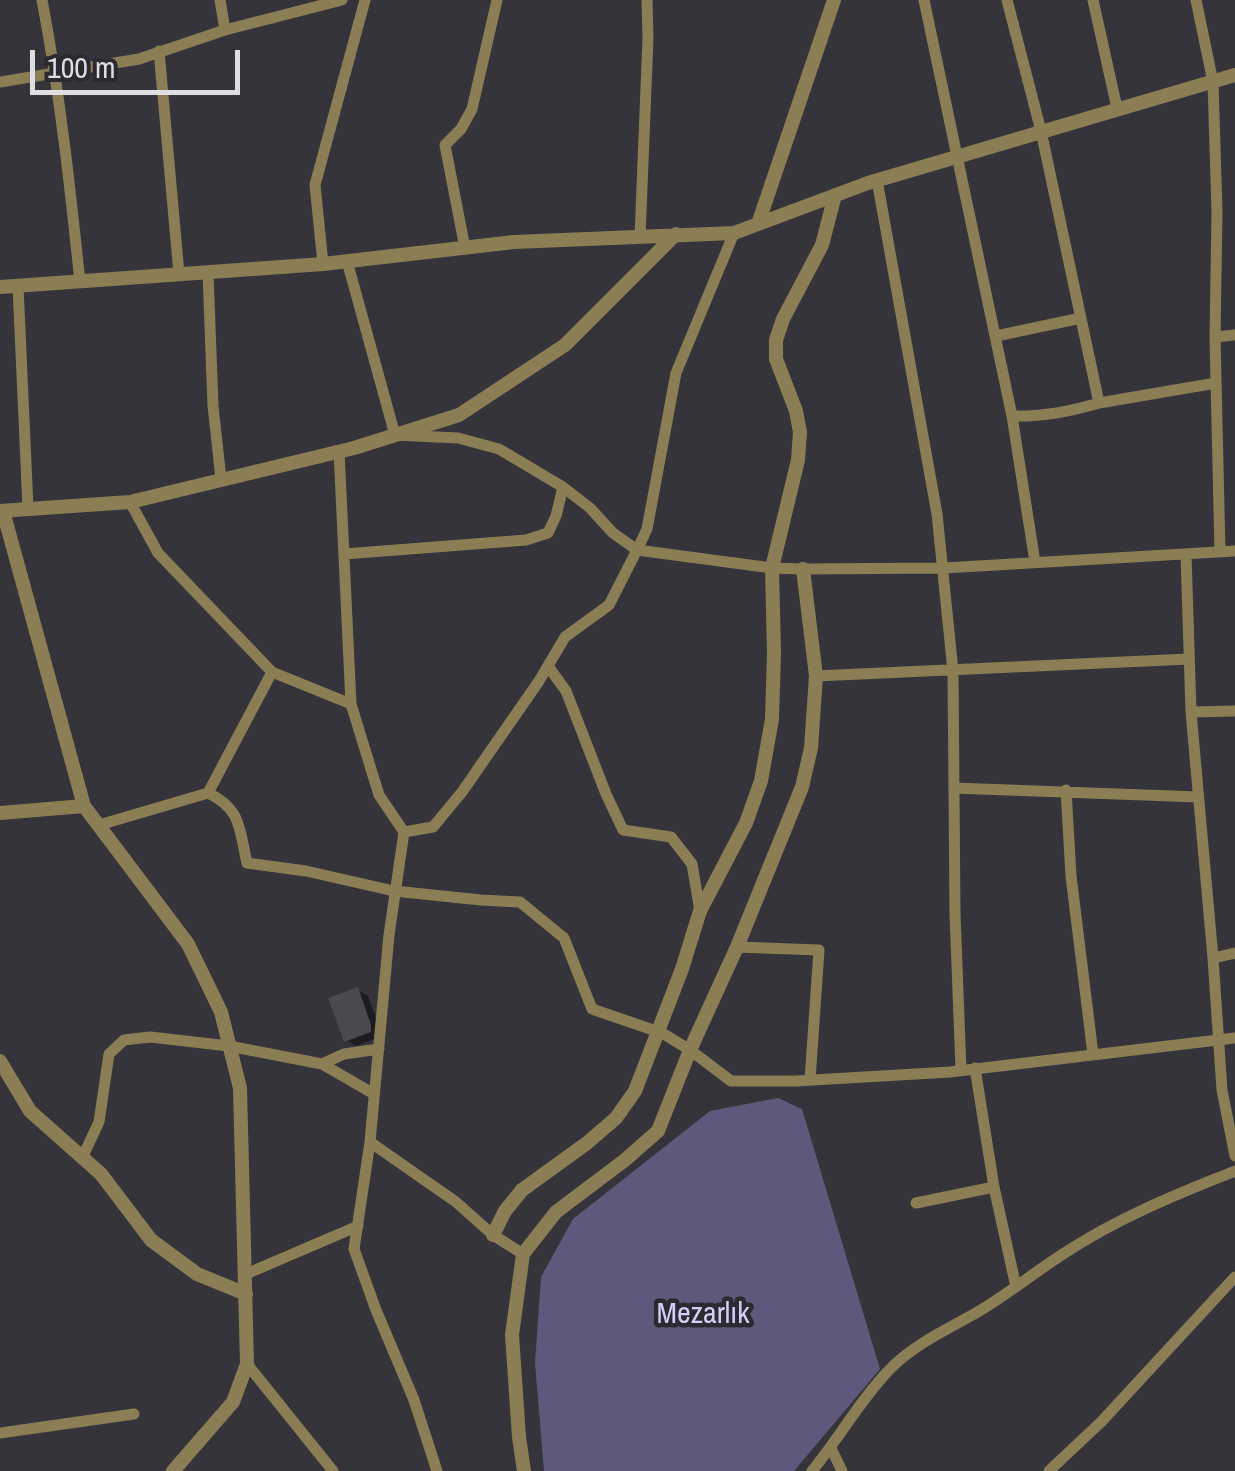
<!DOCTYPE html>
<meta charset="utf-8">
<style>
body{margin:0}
#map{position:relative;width:1235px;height:1471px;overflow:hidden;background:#35343a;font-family:"Archivo Narrow",sans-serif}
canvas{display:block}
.scale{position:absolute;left:30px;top:50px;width:210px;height:45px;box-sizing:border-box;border:5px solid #dfdee2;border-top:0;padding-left:12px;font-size:30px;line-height:35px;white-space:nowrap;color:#dfdee2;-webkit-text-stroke:8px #2b2a30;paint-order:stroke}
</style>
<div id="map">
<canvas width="1235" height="1471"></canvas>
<div class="scale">100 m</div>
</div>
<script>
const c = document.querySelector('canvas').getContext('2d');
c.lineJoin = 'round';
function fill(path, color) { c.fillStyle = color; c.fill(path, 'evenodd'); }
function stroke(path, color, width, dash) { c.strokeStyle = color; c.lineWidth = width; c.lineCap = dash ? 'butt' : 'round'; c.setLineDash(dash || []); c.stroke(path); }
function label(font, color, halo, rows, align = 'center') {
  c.font = font + ' "Archivo Narrow",sans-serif'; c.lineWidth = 9; c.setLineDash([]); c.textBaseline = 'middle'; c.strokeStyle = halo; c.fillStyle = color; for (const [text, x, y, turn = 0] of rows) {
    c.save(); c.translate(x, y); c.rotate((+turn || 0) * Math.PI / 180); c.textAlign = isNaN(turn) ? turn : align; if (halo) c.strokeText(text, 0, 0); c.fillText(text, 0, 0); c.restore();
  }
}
const green = new Path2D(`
 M778 1098 802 1109 880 1369 794 1471H544L535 1363 541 1277 573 1219 710 1111Z`);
const shadow = new Path2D(`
 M358 990 368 996 381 1032 380 1037 356 1046 346 1040Z`);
const building = new Path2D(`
 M358 987 371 1025V1032L344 1042 328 998Z`);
const minor = new Path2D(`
 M42 0C60 94 70 187 80 282
 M220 0 225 30
 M924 0 1012 416 1035 562
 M1007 0 1041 131 1099 403 1216 383
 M1093 0 1117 108
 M1196 0 1213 82 1217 212 1215 337 1220 552
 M159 51 179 274
 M0 82 139 59 225 30 342 0
 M877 180 937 514 953 671 955 914 961 1070
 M640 237 648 38 647 0
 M465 248 445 145 461 129 472 109 497 0
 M347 261 395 435 458 438 499 449 563 487 590 508 613 533 637 550 772 568 803 569 944 568 1235 551
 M323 264 315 185 365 0
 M208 273 213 406 221 479
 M18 286 28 508
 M996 336 1081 318
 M1215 337 1235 335
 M1012 416C1043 417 1069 412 1099 403
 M339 451 351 704 379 795 404 832 389 935 370 1142 456 1202 493 1235 523 1254
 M130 502 158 553 272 672 351 704
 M344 554 526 540 548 533 556 516 563 487
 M1186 554 1191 712 1213 958 1222 1090 1235 1156
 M548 666 566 691 606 794 623 830 671 837 692 864 700 911
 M816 676 1189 659
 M1191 712 1235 711
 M954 788 1198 797
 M1066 790 1071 876 1093 1054
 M208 793 272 672
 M99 825 208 793C242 809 239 829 247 863L306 871 394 891 481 900 520 902 564 938 592 1009 662 1033 690 1050 731 1081H796L950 1072 1235 1038
 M404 832 433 827 462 792 539 681 565 637 609 605 637 550 647 529 676 373 734 233
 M737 947 819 950 810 1080
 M1213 958 1235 953
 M322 1064 344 1054 379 1049
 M975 1068 994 1187 1016 1287
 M370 1142 354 1249 376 1310 414 1400 437 1471
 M82 1158 99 1122 109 1054 124 1040 150 1037 229 1046 322 1064 374 1094
 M916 1203 994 1187
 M246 1274 358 1226
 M247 1364 333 1471
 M0 1433 134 1414
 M831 1448 842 1471
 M812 1471C840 1437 860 1400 891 1368 917 1342 949 1329 981 1310 1009 1293 1035 1272 1063 1254 1116 1219 1176 1194 1235 1171
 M1049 1471 1102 1421 1235 1277`);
const tertiary = new Path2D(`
 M758 224 834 0
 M0 287 323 264 514 242 734 233 868 183 1235 75
 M0 511 130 502 354 448 459 415 565 345 676 234
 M3 511 84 806 188 944 221 1012 240 1088 247 1364 233 1402 173 1471
 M0 813 84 806
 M0 1061 30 1111 101 1174 151 1240 197 1274 246 1294
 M493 1235 505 1211 522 1190 587 1143 616 1118 635 1091 682 969 700 911 746 823 761 781 772 719 774 653 772 568 798 460 800 432 796 411 776 359V340L783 319 822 245 835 195
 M524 1471 519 1437 512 1335 523 1254 556 1212 625 1160 658 1131 690 1050 737 947 802 787 811 748 816 676 803 569`);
const parkNames = [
 ["Mezarlık",703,1315]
];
fill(green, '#5e597c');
fill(shadow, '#0007');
fill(building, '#4a4950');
stroke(minor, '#8b7e55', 11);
stroke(tertiary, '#8b7e55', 14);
label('30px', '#d4cdfa', '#2b2a30', parkNames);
</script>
